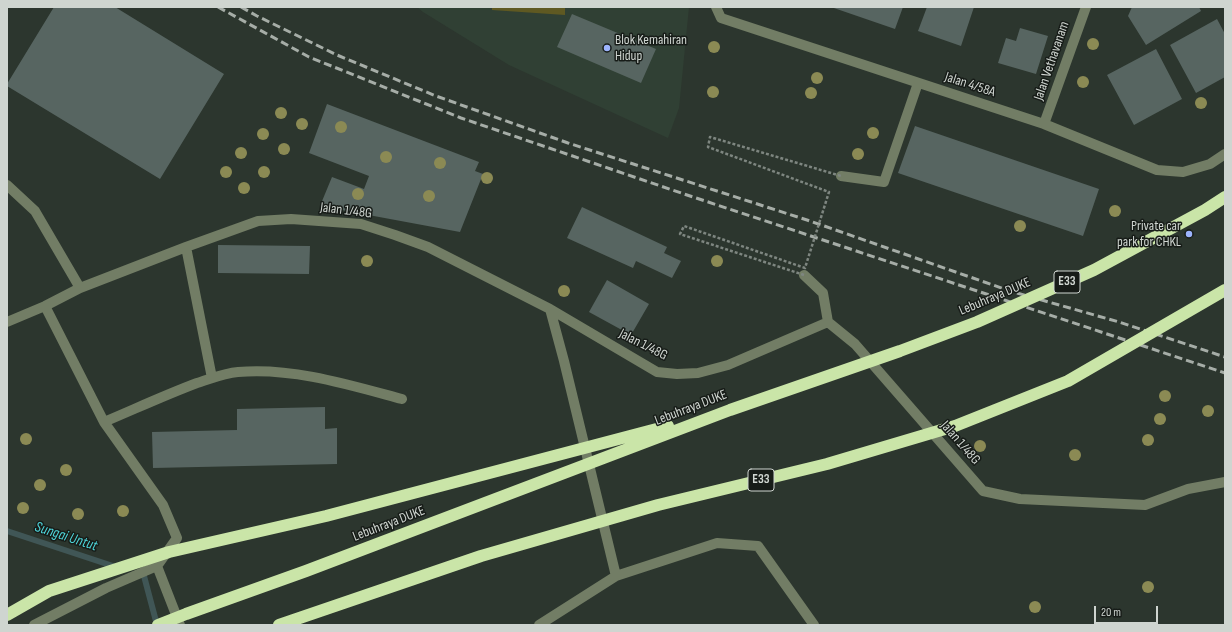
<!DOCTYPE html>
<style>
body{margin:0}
#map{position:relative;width:1232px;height:632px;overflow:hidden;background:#2c362e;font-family:"Sofia Sans Condensed",sans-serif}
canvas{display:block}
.frame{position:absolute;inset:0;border:8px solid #cfd5d0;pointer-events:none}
.scale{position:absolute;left:1094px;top:606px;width:64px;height:18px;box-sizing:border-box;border:2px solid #cfd5d0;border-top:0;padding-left:5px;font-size:12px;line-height:14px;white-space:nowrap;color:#cfd5d0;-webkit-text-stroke:3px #171c18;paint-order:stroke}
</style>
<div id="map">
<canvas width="1232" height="632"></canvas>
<div class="frame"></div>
<div class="scale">20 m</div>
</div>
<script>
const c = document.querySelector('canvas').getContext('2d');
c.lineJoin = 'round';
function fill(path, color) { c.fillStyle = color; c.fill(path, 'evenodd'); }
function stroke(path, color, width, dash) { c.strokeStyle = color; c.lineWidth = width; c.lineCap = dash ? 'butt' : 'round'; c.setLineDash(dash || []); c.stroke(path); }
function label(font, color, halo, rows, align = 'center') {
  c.font = font + ' "Sofia Sans Condensed",sans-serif'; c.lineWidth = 3; c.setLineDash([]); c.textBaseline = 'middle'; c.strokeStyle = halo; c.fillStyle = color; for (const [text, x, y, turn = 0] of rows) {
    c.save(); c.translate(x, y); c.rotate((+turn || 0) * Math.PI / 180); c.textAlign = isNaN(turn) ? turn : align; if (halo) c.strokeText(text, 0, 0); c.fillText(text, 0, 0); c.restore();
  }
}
const built = new Path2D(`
 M417 7H689L679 108 668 138 509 65 423 12Z`);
const green = new Path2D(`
 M492 7H565V15L492 10Z`);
const stream = new Path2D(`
 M7 531 116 567
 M144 576 157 625`);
const building = new Path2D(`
 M54 7H115L224 74 160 179 7 86V84Z
 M831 7H903L895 29Z
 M927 7H974L961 46 918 31Z
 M1132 7H1199L1201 11 1146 45 1128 16Z
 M572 14 656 49 641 83 557 47Z
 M1217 19 1225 34V77L1196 93 1170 45Z
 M1020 28 1048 36 1036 74 998 63 1006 38 1016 41Z
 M1156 49 1182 99 1134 125 1107 75Z
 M327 104 479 162 475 171 483 174 460 232 320 206 332 177 364 189 369 176 309 153Z
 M915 126 1099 189 1083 236 898 173Z
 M582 207 667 247 664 253 681 261 672 278 636 261 633 268 567 238Z
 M218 245 310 246 309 274 218 273Z
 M607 280 649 304 631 335 589 312Z
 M325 407V429L337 428V464L153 468 152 432 237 430V409Z`);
const minor = new Path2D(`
 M716 7 721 18 1044 124 1157 170 1183 172 1210 164 1225 154
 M1044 124 1086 7
 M841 176 884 182 918 83
 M7 185 35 211 80 288
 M186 247 212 378
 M804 275 823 293 828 322
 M550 309 564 361 616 576
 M7 322 45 306 80 288 186 247 258 221 291 219 361 224 395 235 428 247 550 309 657 372 677 374 698 373 728 365 828 322
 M828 322 855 344 983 491 1020 499 1145 505 1188 489 1225 482
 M104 422C135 409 165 395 197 383 210 379 224 373 238 372 292 367 350 385 402 399
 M157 566 180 625
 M34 625 106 588 157 566 177 538 163 505 104 422 45 306
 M539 625 616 576 717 543 758 546 814 625`);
const rail = new Path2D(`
 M218 7 309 57 461 118 687 195 1225 373
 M241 7 257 16 337 55 436 96 568 143 807 220 1010 291 1119 322 1225 357`);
const pathBridge = new Path2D(`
 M804 275 680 234 684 226 805 268 829 192 708 147 710 137 841 176`);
const highwayBridge = new Path2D(`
 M7 615 49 591 169 552 326 516 668 426
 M158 625 186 614 306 571 730 410 900 351 977 322 1094 270 1205 210 1225 197
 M279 625 481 556 658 505 827 464 955 426 1068 381 1225 290`);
const trees = [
 [1093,44],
 [714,47],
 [817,78],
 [1083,82],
 [713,92],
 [811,93],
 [1201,103],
 [281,113],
 [302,124],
 [341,127],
 [873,133],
 [263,134],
 [284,149],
 [241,153],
 [858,154],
 [386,157],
 [440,163],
 [226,172],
 [264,172],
 [487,178],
 [244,188],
 [358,194],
 [429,196],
 [1115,211],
 [1020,226],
 [367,261],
 [717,261],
 [564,291],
 [1165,396],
 [1208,411],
 [1160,419],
 [26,439],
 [1148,440],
 [980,446],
 [1075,455],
 [66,470],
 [40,485],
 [23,508],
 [123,511],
 [78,514],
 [1148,587],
 [1035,607]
];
const markers = [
 [607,48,4,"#9db4fd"],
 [1189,234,4,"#9db4fd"]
];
const shields = [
 [1067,282,26],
 [761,480,26]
];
const shieldNames = [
 ["E33",1067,282],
 ["E33",761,480]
];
const poiNames = [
 ["Blok Kemahiran",615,40],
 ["Hidup",615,56],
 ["Private car",1181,226,"right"],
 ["park for CHKL",1181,242,"right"]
];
const streetNames = [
 ["Jalan Vethavanam",1052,61,-71],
 ["Jalan 4/58A",970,85,18],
 ["Jalan 1/48G",346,211,7],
 ["Lebuhraya DUKE",995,297,-23],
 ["Jalan 1/48G",643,345,27],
 ["Lebuhraya DUKE",691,408,-21],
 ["Jalan 1/48G",960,443,49],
 ["Lebuhraya DUKE",389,524,-21]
];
const waterNames = [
 ["Sungai Untut",66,537,18]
];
fill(built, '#304034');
fill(green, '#5f5922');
stroke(stream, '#405656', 6);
fill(building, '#576561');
stroke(minor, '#727d65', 10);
stroke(rail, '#a6ada7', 3, [8, 4]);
stroke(pathBridge, '#7e8680', 2.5, [3, 2]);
stroke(highwayBridge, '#cae5a8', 12);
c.fillStyle = '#8b8a54';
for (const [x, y] of trees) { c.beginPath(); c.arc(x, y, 6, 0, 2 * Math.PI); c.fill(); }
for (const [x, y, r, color] of markers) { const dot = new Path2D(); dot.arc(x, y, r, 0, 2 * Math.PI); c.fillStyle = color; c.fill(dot); stroke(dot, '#171c18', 1.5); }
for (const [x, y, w] of shields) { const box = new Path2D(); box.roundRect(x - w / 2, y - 11, w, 22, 3); c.fillStyle = '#171c18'; c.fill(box); stroke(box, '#cfd5d0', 1); }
label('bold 13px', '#cfd5d0', null, shieldNames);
label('14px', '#cfd5d0', '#171c18', poiNames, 'left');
label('14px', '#cfd5d0', '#171c18', streetNames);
label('italic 15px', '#4ed5da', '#171c18', waterNames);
</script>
